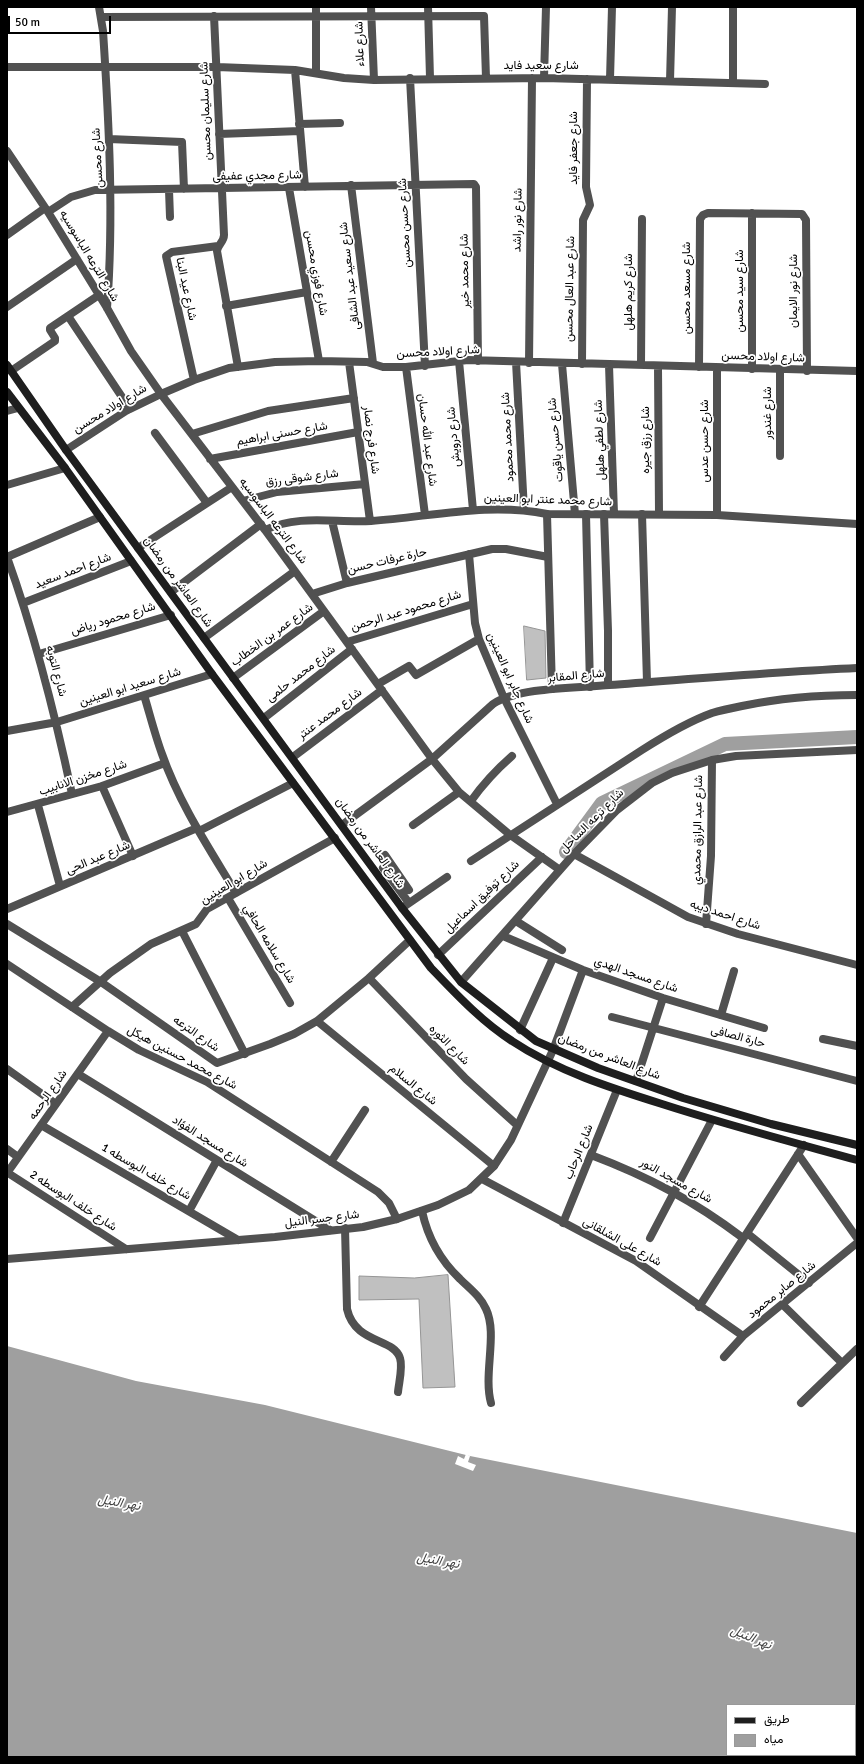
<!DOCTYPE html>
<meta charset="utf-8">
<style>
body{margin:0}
#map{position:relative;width:864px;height:1764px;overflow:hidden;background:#fff;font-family:Signika,Vazirmatn,sans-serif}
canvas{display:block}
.frame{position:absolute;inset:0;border:8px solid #000;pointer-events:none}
.legend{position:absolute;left:726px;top:1704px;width:130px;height:52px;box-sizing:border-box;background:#fff;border:1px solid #999;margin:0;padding:5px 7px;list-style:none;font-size:12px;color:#000}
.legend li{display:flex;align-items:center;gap:8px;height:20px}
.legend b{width:20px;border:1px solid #999}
.scale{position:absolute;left:8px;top:16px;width:103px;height:18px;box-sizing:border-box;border:2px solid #000;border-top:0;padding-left:5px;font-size:12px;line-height:14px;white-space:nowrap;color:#000;-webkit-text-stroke:3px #fff;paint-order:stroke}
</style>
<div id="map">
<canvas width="864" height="1764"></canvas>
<div class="frame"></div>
<ul class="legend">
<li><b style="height:5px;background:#1e1e1e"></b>طريق</li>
<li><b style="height:11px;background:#9f9f9f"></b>مياه</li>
</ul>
<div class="scale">50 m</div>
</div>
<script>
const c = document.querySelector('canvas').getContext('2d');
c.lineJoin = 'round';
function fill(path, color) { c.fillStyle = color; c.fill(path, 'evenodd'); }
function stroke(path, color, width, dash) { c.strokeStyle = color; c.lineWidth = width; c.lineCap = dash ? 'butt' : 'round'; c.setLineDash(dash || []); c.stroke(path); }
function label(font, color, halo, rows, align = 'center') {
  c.font = font + ' Signika,Vazirmatn,sans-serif'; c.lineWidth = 3.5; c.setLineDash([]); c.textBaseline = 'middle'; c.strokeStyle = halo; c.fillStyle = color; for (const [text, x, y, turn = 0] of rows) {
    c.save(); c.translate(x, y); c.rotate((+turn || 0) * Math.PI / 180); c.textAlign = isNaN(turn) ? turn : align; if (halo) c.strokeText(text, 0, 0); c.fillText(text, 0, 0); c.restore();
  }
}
const water = new Path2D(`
 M7 1346 136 1381 265 1405 470 1456 857 1533V1757H7ZM727 1705H855V1755H727Z`);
const pier = new Path2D(`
 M466 1454 470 1456 468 1462 476 1465 473 1471 455 1464 458 1456 464 1459Z`);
const canal = new Path2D(`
 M566 852 602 803 725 744 857 737`);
const building = new Path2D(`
 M524 626 545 631 546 678 527 680Z
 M448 1275 455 1387 423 1388 419 1299 359 1300V1276L414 1278Z`);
const service = new Path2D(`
 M547 514 552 689
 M586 514 590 687
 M604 514 608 631V685
 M642 514 647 682
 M385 855 409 890
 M383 868 409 903
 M402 908 447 877
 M516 921 562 950
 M721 1015 734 971
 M823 1039 857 1046
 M422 1211C428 1239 440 1260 460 1279 470 1289 480 1296 486 1309 498 1334 483 1374 491 1403
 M345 1228 347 1309C355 1344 394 1338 400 1358 403 1367 399 1382 398 1392`);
const minor = new Path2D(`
 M99 7 103 31C109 123 114 216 107 308
 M316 7V73
 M371 7 374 80
 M428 7 430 78
 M733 7V83
 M214 16 224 235C224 242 218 244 217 251L238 367
 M102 17 484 16 486 78
 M7 67H217L295 70 344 78 374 80 544 78 765 84
 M295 70 305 187
 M410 78 425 366
 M544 78 546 7
 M610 79 612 7
 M670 81 672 7
 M299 124 340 123
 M219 134 300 131
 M109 139 182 142 184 189
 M7 151 48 212 107 308 131 351 161 394 265 530 432 759 459 792 509 834 560 870
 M351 185 373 363
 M289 188 319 361
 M169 190 170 217
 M48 212 71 197 95 190 474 184 476 187 478 361
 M752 213V369
 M7 235 45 208
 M226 306 307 292
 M7 307 77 259
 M68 316 130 409
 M459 361 473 510
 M349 362 370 521
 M516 362 524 510
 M529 363 532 78
 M562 364 575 514
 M582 364 583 220 590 205 586 187 587 79
 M609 365 614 514
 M641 365 642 219
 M658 366 659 514
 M406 367 425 515
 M699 367 700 219 703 215 708 213 802 214 806 220 807 371
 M717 368V515
 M11 371 55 341V338L50 330V328L99 295
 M194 380 166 256 172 252 218 246
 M7 411 18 408
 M155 433 207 503
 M192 434 268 411 354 398
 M66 450 126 411 161 394 194 380 229 368 275 362 319 361 367 362 383 367H406L468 360 857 371
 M780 456V370
 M210 459 358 432
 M7 485 65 468
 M243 501 277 492 365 484
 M332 521 347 583
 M265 530C299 514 334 523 371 521 430 517 488 502 547 514L717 515 857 524
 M138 548 232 487
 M469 554 475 623 479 639 504 698 557 804
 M7 557C35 635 55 714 72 794
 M7 557 100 517
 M171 592 261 524
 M312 594 347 583 492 549H506L548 557
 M23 603 131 561
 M204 638 295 571
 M347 642 473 604
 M39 654 171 615
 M233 678 324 611
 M378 684 409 666 416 675 479 639
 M144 695C150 715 155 735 162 754 179 803 209 848 236 893
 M264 718 352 649
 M7 731 57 722 212 674
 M293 757 382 690
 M102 786 133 856
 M471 801C483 784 496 770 512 756
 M38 805 60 886
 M7 812 102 786 165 763
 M342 825 432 759 493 704C518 687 578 688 609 685 692 679 774 672 857 668
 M413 825 459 792
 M199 831 293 783
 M574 854 688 917 738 934 857 965
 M471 861 642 750C664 736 687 722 712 713 722 710 732 708 742 706 780 698 818 695 857 695
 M228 898 290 1003
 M7 909 197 828
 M7 924 101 982 217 1063 270 1044 294 1034 317 1021 369 978 410 940
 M706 924 711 856 712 760
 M182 931 245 1054
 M503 936 583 970 663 998 764 1028
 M438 955 542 857
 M7 964 108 1031 139 1050 207 1082 378 1192 389 1203 397 1219
 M369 978 466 1079 517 1125
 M461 982 574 854 617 810 652 783 672 773 712 760 736 756 857 750
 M72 1007 110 973 151 944 196 924 207 909 335 838
 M612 1017 857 1081
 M317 1021 494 1166
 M520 1030 553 958
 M553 1050 583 970
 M7 1069 56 1104
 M78 1074 330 1230
 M636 1081 663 998
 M41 1125 238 1240
 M7 1149 18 1157
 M798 1154 857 1238
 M591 1155C649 1177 694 1201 743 1238
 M331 1162 365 1110
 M7 1173 108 1031
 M8 1173 126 1249
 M482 1179 636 1261 743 1336
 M189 1211 217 1160
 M563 1223 617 1090
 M747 1233 809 1283
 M650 1238 712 1120
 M783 1305 842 1363
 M699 1307 804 1145
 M724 1357 743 1336 857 1243
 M801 1403 857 1349`);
const tertiary = new Path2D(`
 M7 1259 275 1237 363 1227 397 1219 438 1205 469 1190 494 1166 511 1140 553 1050`);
const secondary = new Path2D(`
 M7 365 66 450 402 908 461 982 536 1041 598 1068 683 1098 771 1124 857 1145
 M7 392 65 468 212 674 431 968C456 994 482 1022 512 1041 557 1071 611 1088 662 1104 727 1125 792 1142 857 1160`);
const streetNames = [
 ["شارع علاء",360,44,-92],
 ["شارع سعيد فايد",541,66],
 ["شارع سليمان محسن",206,111,-92],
 ["شارع جعفر فايد",574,148,-90],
 ["شارع محسن",98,158,-93],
 ["شارع مجدي عفيفى",257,176,-1],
 ["شارع نور راشد",518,220,-89],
 ["شارع حسن محسن",405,223,-93],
 ["شارع الترعه الباسوسيه",89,256,59],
 ["شارع محمد خير",465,271,-91],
 ["شارع فوزي محسن",316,273,80],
 ["شارع سعيد عبد الشافى",350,276,-97],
 ["شارع مسعد محسن",687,288,-90],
 ["شارع عيد البنا",186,289,78],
 ["شارع عبد العال محسن",570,289,-89],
 ["شارع سيد محسن",740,291,-90],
 ["شارع نور الايمان",794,291,-90],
 ["شارع كريم هلهل",629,292,-90],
 ["شارع اولاد محسن",438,352,-3],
 ["شارع اولاد محسن",763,357,2],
 ["شارع اولاد محسن",110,409,-31],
 ["شارع غندور",768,413,-90],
 ["شارع حسنى ابراهيم",282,434,-10],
 ["شارع درويش",454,437,-95],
 ["شارع محمد محمود",508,437,-93],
 ["شارع فرج نصار",371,440,83],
 ["شارع عبد الله حسان",427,440,83],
 ["شارع حسن ياقوت",556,440,-95],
 ["شارع لطفي هلهل",600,440,-92],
 ["شارع رزق جيره",646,440,-90],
 ["شارع حسن عدس",705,441,-90],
 ["شارع شوقى رزق",302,478,-7],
 ["شارع محمد عنتر ابو العينين",548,500,2],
 ["شارع الترعه الباسوسيه",273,521,53],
 ["حارة عرفات حسن",387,561,-13],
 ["شارع احمد سعيد",73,571,-21],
 ["شارع العاشر من رمضان",178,582,54],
 ["شارع محمود عبد الرحمن",406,611,-17],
 ["شارع محمود رياض",113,619,-17],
 ["شارع عمر بن الخطاب",272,635,-36],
 ["شارع التوبه",56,671,75],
 ["شارع محمد حلمى",301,674,-38],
 ["شارع المقابر",576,676,-5],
 ["شارع جابر ابو العينين",510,678,66],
 ["شارع سعيد ابو العينين",130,687,-17],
 ["شارع محمد عنتر",330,714,-37],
 ["شارع مخزن الانابيب",83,778,-18],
 ["شارع ترعه الساحل",592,821,-45],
 ["شارع عبد الرازق محمدي",698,830,-89],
 ["شارع العاشر من رمضان",370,843,54],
 ["شارع عبد الحى",98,858,-23],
 ["شارع ابو العينين",234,882,-31],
 ["شارع توفيق اسماعيل",482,897,-44],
 ["شارع احمد ديبه",725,915,18],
 ["شارع سلامه الحافي",269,944,59],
 ["شارع مسجد الهدي",636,975,19],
 ["شارع الترعه",196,1034,35],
 ["حارة الصافى",738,1037,15],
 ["شارع الثوره",449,1045,45],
 ["شارع العاشر من رمضان",609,1057,21],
 ["شارع محمد حسنين هيكل",182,1058,28],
 ["شارع السلام",413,1085,39],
 ["شارع الرحمه",48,1095,-55],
 ["شارع مسجد الفؤاد",210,1142,32],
 ["شارع الرحاب",579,1152,-68],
 ["شارع خلف البوسطه 1",146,1172,30],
 ["شارع مسجد النور",676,1181,29],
 ["شارع خلف البوسطه 2",73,1201,33],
 ["شارع جسر النيل",322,1219,-7],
 ["شارع على الشلقانى",622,1242,29],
 ["شارع صابر محمود",782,1290,-39]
];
const waterNames = [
 ["نهر النيل",119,1503,10],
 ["نهر النيل",438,1561,10],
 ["نهر النيل",751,1638,22]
];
fill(water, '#9f9f9f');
fill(pier, '#fff');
stroke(canal, '#9f9f9f', 14);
fill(building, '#c0c0c0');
stroke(building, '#959595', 1);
stroke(service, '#515151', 8);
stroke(minor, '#515151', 8);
stroke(tertiary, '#515151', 8);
stroke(secondary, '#1e1e1e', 8);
label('12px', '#000', '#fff', streetNames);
label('italic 13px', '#404040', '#fff', waterNames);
</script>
